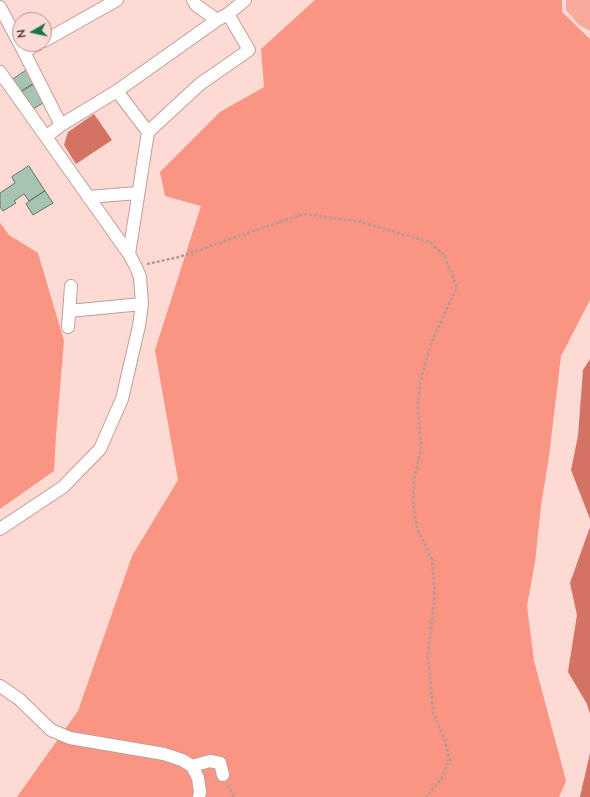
<!DOCTYPE html>
<style>
body{margin:0}
#map{position:relative;width:590px;height:797px;overflow:hidden;background:#fddad3;font-family:Lato,sans-serif}
canvas{display:block}
.north{position:absolute;left:12px;top:12px;width:40px;height:40px;box-sizing:border-box;background:#fddad3;border:1px solid #b39994;border-radius:50%;rotate:261deg;font-size:11px;font-weight:700;line-height:16px;text-align:center;color:#453735}
.north::after{content:'';display:block;margin:auto;width:14px;height:18px;background:#1b7549;clip-path:polygon(50% 0,100% 100%,50% 72%,0 100%)}
</style>
<div id="map">
<canvas width="590" height="797"></canvas>
<div class="north">N</div>
</div>
<script>
const c = document.querySelector('canvas').getContext('2d');
c.lineJoin = 'round';
function fill(path, color) { c.fillStyle = color; c.fill(path, 'evenodd'); }
function stroke(path, color, width, dash) { c.strokeStyle = color; c.lineWidth = width; c.lineCap = dash ? 'butt' : 'round'; c.setLineDash(dash || []); c.stroke(path); }
const green = new Path2D(`
 M566 0H590V31L579 25 566 10Z`);
const forest = new Path2D(`
 M315 0H562V12L590 39V300L561 356 549 456 541 506 535 562 527 606 534 661 566 781 559 797H17L78 711 132 556 178 480 155 350 201 206 165 196 160 172 220 112 264 87 261 49Z
 M0 223 9 235 38 253 64 341 56 436 54 471 0 509Z`);
const water = new Path2D(`
 M94 114 112 140 76 164 64 145 68 132Z
 M590 359V519L571 470 578 436 583 370Z
 M590 527V714L587 704 568 672 577 615 570 583Z
 M590 753V797H580Z`);
const building = new Path2D(`
 M27 70 34 83 19 92 12 80Z
 M35 84 46 101 33 109 22 92Z
 M29 166 45 191 29 201 24 194 14 201 16 203 3 211 0 207V193L15 183 12 177Z
 M45 191 53 203 33 215 26 204Z`);
const path = new Path2D(`
 M147 264 179 257 303 214 357 221 430 242 444 255 457 287 432 341 420 382 418 407 421 449 414 479 413 503 417 528 432 560 435 594 428 656 433 712 445 741 450 761 448 763 442 778 426 797
 M228 785 234 797`);
const minor = new Path2D(`
 M193 0 196 5 217 20
 M0 7 24 52 61 125
 M44 41 117 0
 M24 52 38 44
 M0 72 129 254 136 267 140 277 142 304 139 326 122 399 100 449 63 487 0 529
 M117 91 148 132
 M46 137 61 125 117 91 217 20 228 14 245 0
 M88 197 138 193
 M129 254 148 132 200 84 249 50 228 14
 M69 311 142 304
 M68 327 71 286
 M0 686 19 699 51 730 70 738 164 754 182 760 192 766 198 778 200 792 199 797
 M192 766 210 761 220 763 223 775`);
fill(green, '#faaa9c');
fill(forest, '#fa9584');
fill(water, '#d47263');
fill(building, '#a7c3b1');
stroke(building, '#5e7867', 1);
stroke(minor, '#c09e98', 14);
stroke(path, '#b59a95', 2.5, [3, 2]);
stroke(minor, '#fff', 12);
</script>
